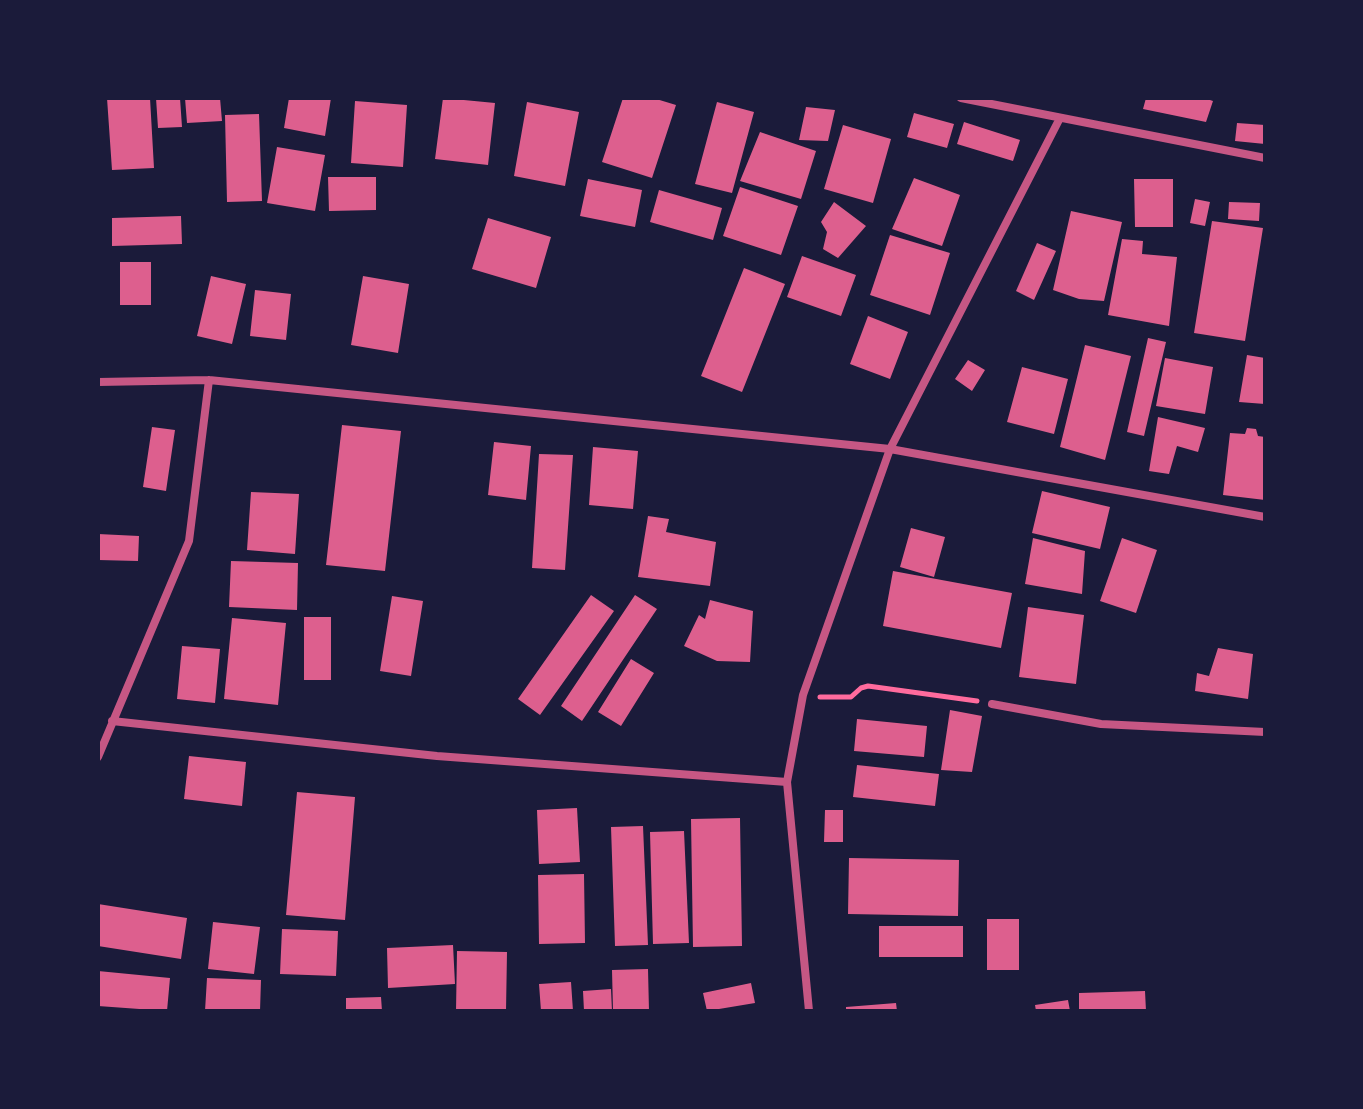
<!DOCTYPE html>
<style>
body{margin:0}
#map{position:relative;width:1363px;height:1109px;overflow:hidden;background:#1b1b3a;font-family:"Public Sans",sans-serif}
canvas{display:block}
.frame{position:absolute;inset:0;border:100px solid #1b1b3a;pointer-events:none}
</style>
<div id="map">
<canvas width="1363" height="1109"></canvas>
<div class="frame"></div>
</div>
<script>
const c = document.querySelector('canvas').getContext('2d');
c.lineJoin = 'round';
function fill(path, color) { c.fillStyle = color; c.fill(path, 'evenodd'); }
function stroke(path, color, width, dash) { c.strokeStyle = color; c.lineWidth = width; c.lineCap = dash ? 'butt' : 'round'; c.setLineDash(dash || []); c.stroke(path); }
const building = new Path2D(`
 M107 98H150L154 168 112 170Z
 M156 98H180L182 127 158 128Z
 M185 98H220L222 121 187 123Z
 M289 98H331L325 136 284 128Z
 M443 98 495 103 488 165 435 159Z
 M623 98H653L676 105 652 178 602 162Z
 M1146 98H1204L1213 101 1206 122 1143 109Z
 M355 101 407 105 403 167 351 163Z
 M527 102 579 112 565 186 514 176Z
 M717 102 754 112 732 193 695 184Z
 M806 107 835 110 828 141 799 140Z
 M914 113 954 124 947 148 907 137Z
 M259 114 262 201 227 202 225 115Z
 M964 122 1020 140 1013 161 957 144Z
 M1237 123 1265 125V144L1235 141Z
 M843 125 891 139 873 203 824 189Z
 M760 132 816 151 801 199 740 181Z
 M277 147 325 155 315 211 267 203Z
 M328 177H376V210L329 211Z
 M914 178 960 195 942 246 892 229Z
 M588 179 642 190 635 227 580 216Z
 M1134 179H1173V227H1135Z
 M740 187 798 206 781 255 723 236Z
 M659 190 722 208 713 240 650 222Z
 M1195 199 1210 202 1205 226 1190 223Z
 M834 202 866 226 838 258 823 249 827 232 821 222Z
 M1229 202 1260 203 1259 221 1228 219Z
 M1071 211 1122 222 1104 301 1079 299 1053 290Z
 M181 216 182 244 112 246V218Z
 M488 218 551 237 536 288 472 269Z
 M1212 221 1263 228 1245 341 1194 333Z
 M890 235 950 253 930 315 870 295Z
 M1122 239 1143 241 1142 254 1177 257 1169 326 1108 315Z
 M1037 243 1056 251 1034 300 1016 291Z
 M802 256 856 275 841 316 787 297Z
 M120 262H151V305H120Z
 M744 268 785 284 742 392 701 376Z
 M211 276 246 284 232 344 197 336Z
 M363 276 409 284 398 353 351 345Z
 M255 290 291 294 286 340 250 336Z
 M868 316 908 332 890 379 850 364Z
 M1148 338 1166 342 1144 436 1127 432Z
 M1085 345 1131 356 1105 460 1060 447Z
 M1247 355 1265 358V404L1239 402Z
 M1165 358 1213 367 1205 414 1156 406Z
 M968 360 985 370 972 391 955 379Z
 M1022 367 1068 379 1054 434 1007 422Z
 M1158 417 1205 428 1198 452 1177 446 1169 474 1149 471Z
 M342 425 401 431 385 571 326 565Z
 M152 427 175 430 166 491 143 487Z
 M1247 428 1256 429 1258 436 1265 437V500L1223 495 1230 433 1245 434Z
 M494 442 531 446 526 500 488 495Z
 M593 447 638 451 633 509 589 505Z
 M539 454 573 455 565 570 532 568Z
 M1042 491 1110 507 1100 549 1032 533Z
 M251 492 299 494 295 554 247 550Z
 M648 516 669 519 666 532 716 542 710 586 638 577Z
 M911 528 945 537 934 577 900 567Z
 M98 534 139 536 138 561 98 560Z
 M1033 538 1085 551 1082 594 1025 584Z
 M1122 538 1157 550 1136 613 1100 601Z
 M231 561 298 563 297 610 229 607Z
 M893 571 1012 593 1001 648 883 626Z
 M591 595 614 611 540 715 518 699Z
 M635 595 657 609 582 721 561 706Z
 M392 596 423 601 411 676 380 671Z
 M710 600 753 611 750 662 717 661 684 646 699 615 705 619Z
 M1028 607 1084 615 1076 684 1019 677Z
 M304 617H331V680H304Z
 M232 618 286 623 278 705 224 699Z
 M182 646 220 649 215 703 177 699Z
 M1218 648 1253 654 1248 699 1195 691 1197 673 1209 676Z
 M631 659 654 673 621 726 598 712Z
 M950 710 982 716 972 772 941 770Z
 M857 719 927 726 924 757 854 751Z
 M189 756 246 762 242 806 184 799Z
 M857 765 939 774 935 806 853 797Z
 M297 792 355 797 345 920 286 915Z
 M577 808 580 862 539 864 537 810Z
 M825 810H843V842H824Z
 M740 818 742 946 693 947 691 819Z
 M643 826 648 945 615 946 611 827Z
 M684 831 689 943 653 944 650 832Z
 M849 858 959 860 958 916 848 914Z
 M584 874 585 943 539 944 538 875Z
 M98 904 187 918 181 959 98 946Z
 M987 919H1019V970H987Z
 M213 922 260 927 254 974 208 969Z
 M879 926H963V957H879Z
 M282 929 338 931 336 976 280 974Z
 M453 945 455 984 388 988 387 948Z
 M457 951 507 952 506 1011H456Z
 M648 969 649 1011H613L612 970Z
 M98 971 170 978 167 1011 98 1006Z
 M207 978 261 980 260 1011H205Z
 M571 982 573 1011H541L539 984Z
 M751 983 755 1003 707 1011 703 993Z
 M611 989 612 1011H584L583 991Z
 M1145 991 1146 1011H1079V993Z
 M381 997 382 1011H346V998Z
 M1068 1000 1070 1011H1036L1035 1005Z
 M896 1003 897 1011H846V1007Z`);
const path = new Path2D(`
 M820 697H851L861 688 868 686 977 701`);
const minor = new Path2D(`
 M961 98 1265 158
 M98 382 209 380 890 449 1265 517
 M992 704 1101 724 1265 732
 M112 721 437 756 787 782
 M98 757 189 541 209 380
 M809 1011 787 782 803 695 890 449 1060 118`);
fill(building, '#dd5f8e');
stroke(path, '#ff6b9d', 5);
stroke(minor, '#c65784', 8);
</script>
